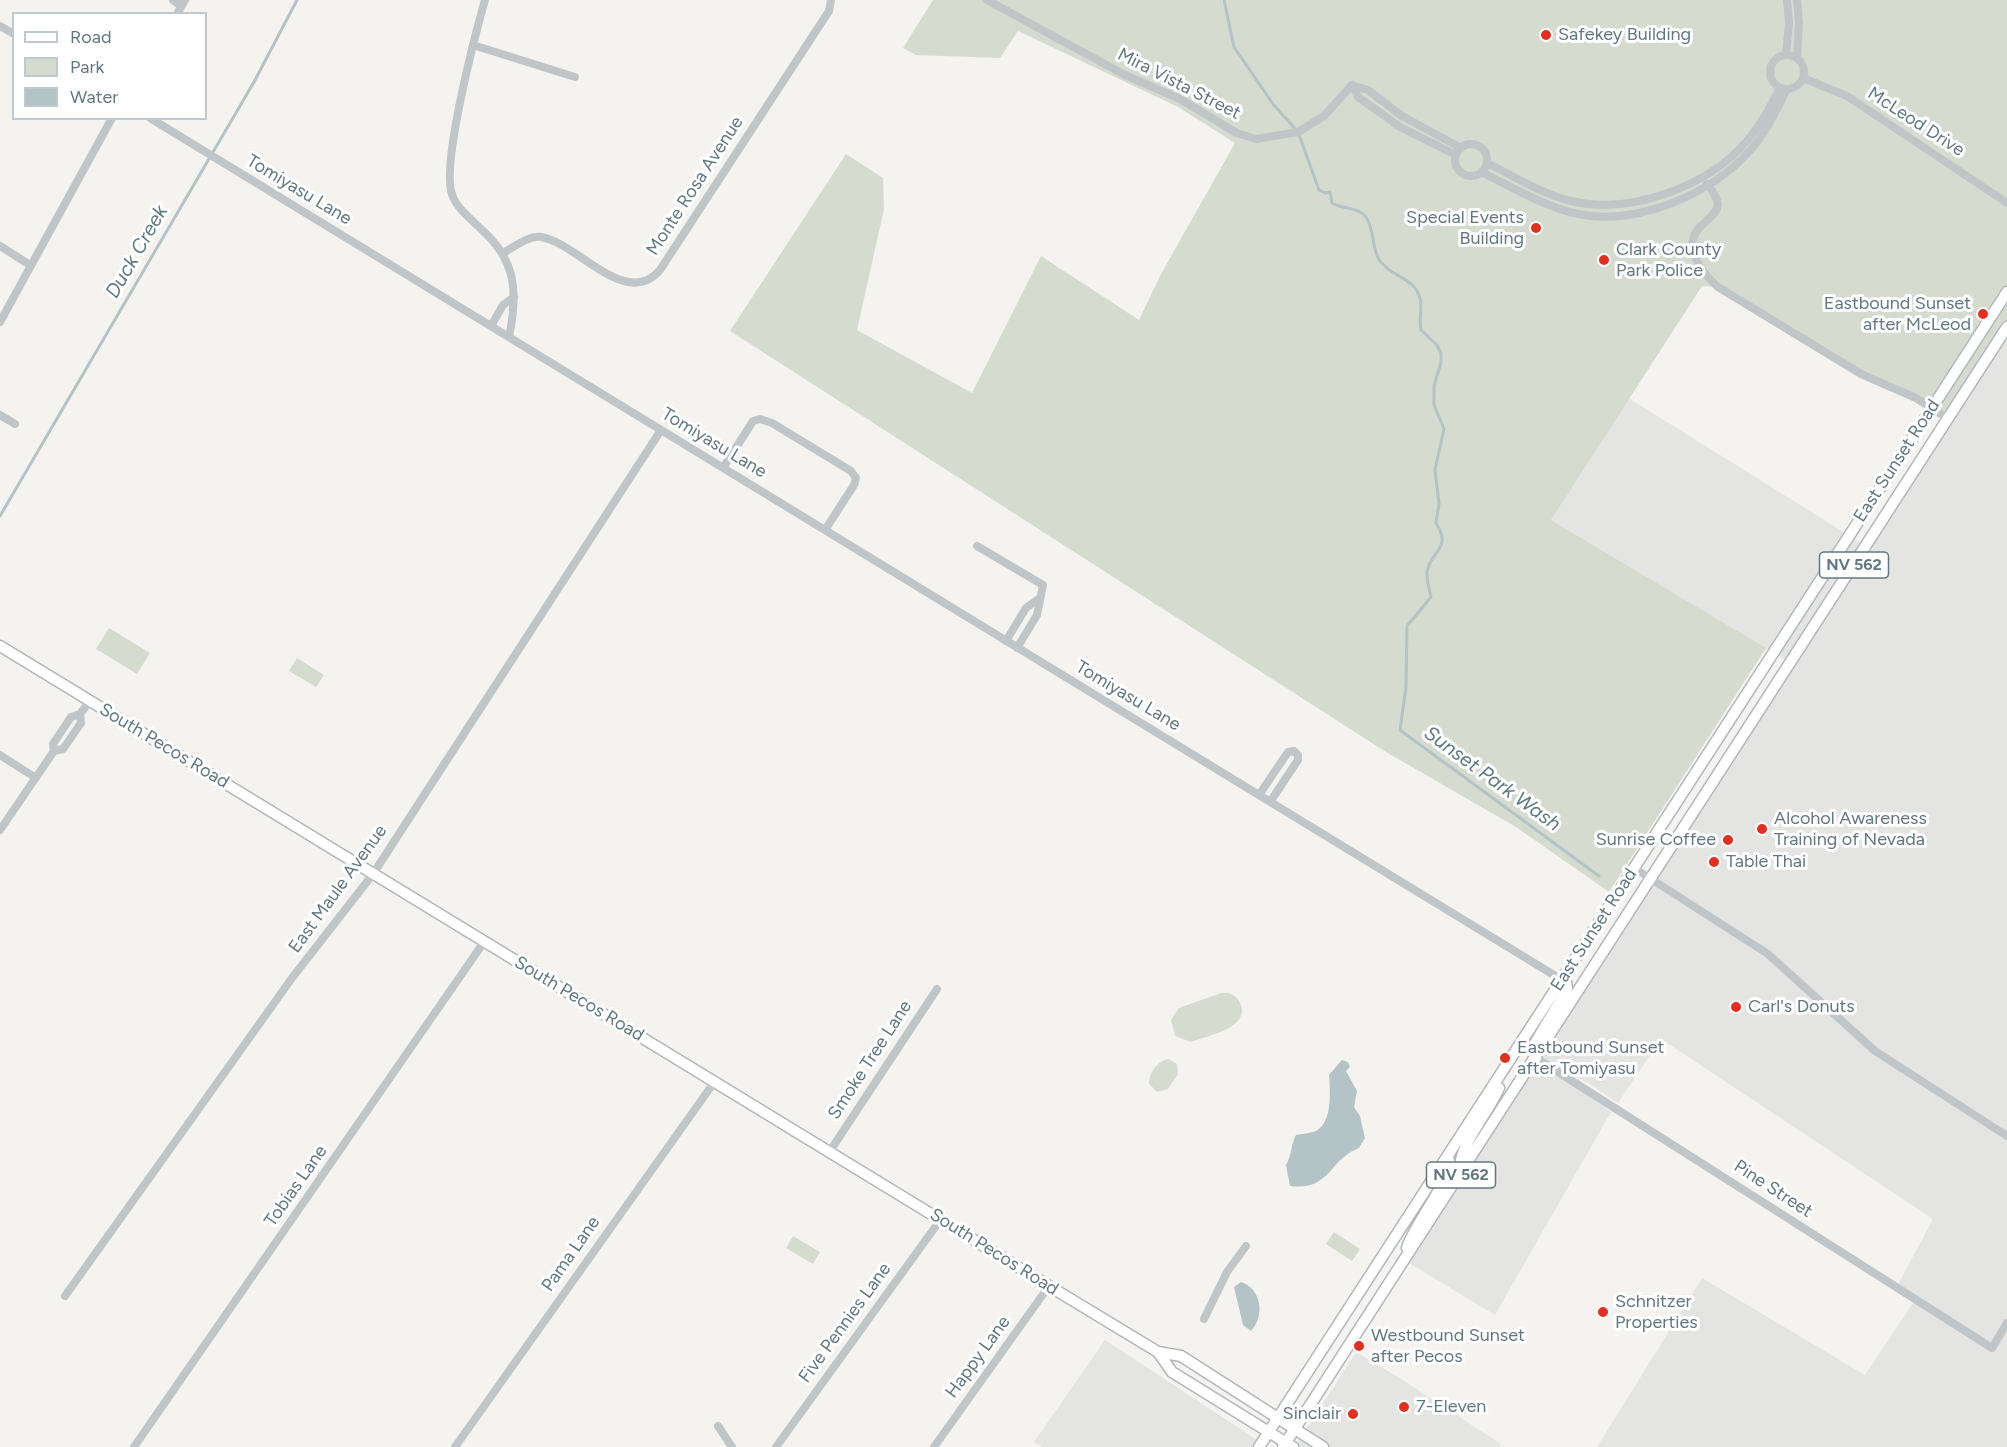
<!DOCTYPE html>
<style>
body{margin:0}
#map{position:relative;width:2007px;height:1447px;overflow:hidden;background:#f4f3ef;font-family:Figtree,sans-serif}
canvas{display:block}
.legend{position:absolute;left:12px;top:12px;width:195px;height:108px;box-sizing:border-box;background:#fff;border:2px solid #c0c9cd;margin:0;padding:8px 10px;list-style:none;font-size:18px;color:#627881}
.legend li{display:flex;align-items:center;gap:12px;height:30px}
.legend b{width:30px;border:2px solid #c0c9cd}
</style>
<div id="map">
<canvas width="2007" height="1447"></canvas>
<ul class="legend">
<li><b style="height:8px;background:#fff"></b>Road</li>
<li><b style="height:16px;background:#d6dbd0"></b>Park</li>
<li><b style="height:16px;background:#b4c3c5"></b>Water</li>
</ul>
</div>
<script>
const c = document.querySelector('canvas').getContext('2d');
c.lineJoin = 'round';
function fill(path, color) { c.fillStyle = color; c.fill(path, 'evenodd'); }
function stroke(path, color, width, dash) { c.strokeStyle = color; c.lineWidth = width; c.lineCap = dash ? 'butt' : 'round'; c.setLineDash(dash || []); c.stroke(path); }
function label(font, color, halo, rows, align = 'center') {
  c.font = font + ' Figtree,sans-serif'; c.lineWidth = 6; c.setLineDash([]); c.textBaseline = 'middle'; c.strokeStyle = halo; c.fillStyle = color; for (const [text, x, y, turn = 0] of rows) {
    c.save(); c.translate(x, y); c.rotate((+turn || 0) * Math.PI / 180); c.textAlign = isNaN(turn) ? turn : align; if (halo) c.strokeText(text, 0, 0); c.fillText(text, 0, 0); c.restore();
  }
}
const built = new Path2D(`
 M2007 327V1447H1597L1702 1278 1865 1375 1915 1300 1896 1288 1933 1219 1661 1039 1618 1103 1587 1082 1540 1060 1611 1112 1495 1315 1404 1260 1790 663 1551 520 1627 397 1866 546Z
 M1105 1340 1259 1441 1254 1447H1042L1034 1442Z
 M1356 1352 1398 1377 1501 1444 1499 1447H1295Z`);
const green = new Path2D(`
 M933 0H2007V327L1948 419 1881 384 1718 287 1702 286 1551 520 1766 648 1609 892 1516 827 1386 752 730 331 846 154 883 178 884 209 857 330 972 393 1041 256 1139 320 1161 274 1235 143 1178 107 1018 31 1000 58 916 55 903 48Z
 M109 628 150 653 137 674 96 649Z
 M297 658 324 675 316 687 289 671Z
 M1221 993C1229 992 1237 995 1240 1003 1252 1028 1206 1036 1191 1042L1175 1036 1171 1020 1179 1008Z
 M1169 1059 1177 1064 1178 1074 1168 1089 1157 1092 1149 1084C1149 1073 1158 1060 1169 1059Z
 M1334 1232 1360 1249 1352 1261 1326 1244Z
 M793 1236 820 1252 813 1264 786 1248Z`);
const water = new Path2D(`
 M1342 1060 1348 1062 1350 1067 1346 1071 1357 1091 1354 1107 1360 1116 1365 1138 1359 1148C1328 1160 1331 1191 1290 1186L1286 1165C1292 1155 1291 1144 1296 1135 1302 1134 1310 1133 1316 1131 1333 1122 1330 1090 1329 1075Z
 M1241 1282C1262 1289 1265 1316 1251 1331L1243 1325 1234 1287Z`);
const stream = new Path2D(`
 M1224 0 1234 47 1273 104 1298 132 1319 190 1325 193 1330 192 1332 203C1342 209 1358 207 1366 217 1375 230 1371 248 1380 261 1391 277 1414 277 1420 298 1423 308 1418 319 1421 330L1437 345 1441 353V362L1434 386V405L1444 429 1435 470 1439 504 1436 523C1453 550 1430 550 1427 572 1427 580 1429 589 1431 597L1407 626 1406 687 1400 730 1599 876
 M0 516 254 82 297 0`);
const minor = new Path2D(`
 M173 0 181 6
 M485 0C475 35 441 165 452 194 456 208 471 219 481 229 517 261 518 293 509 337
 M987 0 1125 75 1180 99 1237 133 1256 139 1298 132 1324 116 1352 85
 M177 14 185 0
 M0 26 14 34
 M473 45 575 77
 M1786 55 1789 23 1787 0
 M1770 72a17 17 0 1 1 34 0a17 17 0 1 1-34 0Z
 M1797 58 1799 23 1797 0
 M1803 78 1847 96 2007 203
 M1352 85 1358 97 1400 127 1456 155
 M1352 85 1368 90 1402 116 1461 148
 M150 118 1562 980
 M1455 160a16 16 0 1 1 32 0a16 16 0 1 1-32 0Z
 M1487 163C1516 177 1543 195 1575 202 1632 214 1708 186 1746 142 1760 126 1770 107 1780 88
 M1481 172C1512 187 1545 207 1578 214 1638 226 1713 194 1752 148 1767 131 1777 109 1787 89
 M1707 184C1725 207 1719 209 1701 226 1680 245 1703 274 1718 287L1861 374 1916 398 1948 419
 M0 246 30 265
 M503 253C514 247 529 235 541 237 578 243 626 310 660 270L829 11 831 0
 M0 322 112 118
 M491 326 503 305 514 297
 M0 415 15 424
 M723 468 753 421 760 419 772 423 851 471 856 478 854 485 825 530
 M977 546 1043 585 1037 615 1017 648
 M1006 641 1026 608 1040 598
 M54 751 63 749 81 723 80 714 90 701
 M0 755 36 778
 M1259 795 1288 752 1294 751 1298 755V760L1270 802
 M0 830 54 751 53 744 71 717 80 714
 M1634 868 1768 954 1875 1051 2007 1136
 M1536 1058 1992 1348 2007 1323
 M830 1151 937 989
 M65 1296 292 978 373 874 661 430
 M1204 1319 1227 1272 1246 1246
 M718 1426 732 1447
 M134 1447 484 942
 M455 1447 715 1081
 M776 1447 941 1219
 M934 1447 1049 1286`);
const major = new Path2D(`
 M0 646 1049 1286 1158 1352 1181 1356 1323 1447
 M1536 1058 1531 1050 1567 989 1566 982 1562 980
 M1465 1168 1460 1166C1462 1142 1489 1111 1499 1088
 M1407 1248C1413 1225 1457 1174 1448 1157
 M1158 1352 1172 1372 1293 1447
 M1259 1447 2007 292
 M1283 1447 2007 327`);
const markers = [
 [1546,35,6,"#e32f20"],
 [1536,228,6,"#e32f20"],
 [1604,260,6,"#e32f20"],
 [1983,314,6,"#e32f20"],
 [1762,829,6,"#e32f20"],
 [1728,840,6,"#e32f20"],
 [1714,862,6,"#e32f20"],
 [1736,1007,6,"#e32f20"],
 [1505,1058,6,"#e32f20"],
 [1603,1312,6,"#e32f20"],
 [1359,1346,6,"#e32f20"],
 [1404,1407,6,"#e32f20"],
 [1353,1414,6,"#e32f20"]
];
const shields = [
 [1854,565,69],
 [1461,1175,69]
];
const shieldNames = [
 ["NV 562",1854,565],
 ["NV 562",1461,1175]
];
const poiNames = [
 ["Safekey Building",1558,35],
 ["Special Events",1524,218,"right"],
 ["Building",1524,239,"right"],
 ["Clark County",1616,250],
 ["Park Police",1616,271],
 ["Eastbound Sunset",1971,304,"right"],
 ["after McLeod",1971,325,"right"],
 ["Alcohol Awareness",1774,819],
 ["Training of Nevada",1774,840],
 ["Sunrise Coffee",1716,840,"right"],
 ["Table Thai",1726,862],
 ["Carl's Donuts",1748,1007],
 ["Eastbound Sunset",1517,1048],
 ["after Tomiyasu",1517,1069],
 ["Schnitzer",1615,1302],
 ["Properties",1615,1323],
 ["Westbound Sunset",1371,1336],
 ["after Pecos",1371,1357],
 ["7-Eleven",1416,1407],
 ["Sinclair",1341,1414,"right"]
];
const streetNames = [
 ["Mira Vista Street",1179,84,27],
 ["McLeod Drive",1916,122,33],
 ["Monte Rosa Avenue",695,186,-57],
 ["Tomiyasu Lane",299,190,31],
 ["Tomiyasu Lane",714,443,31],
 ["East Sunset Road",1897,461,-57],
 ["Tomiyasu Lane",1128,696,31],
 ["South Pecos Road",164,746,31],
 ["East Maule Avenue",338,889,-54],
 ["East Sunset Road",1594,930,-57],
 ["South Pecos Road",579,999,31],
 ["Smoke Tree Lane",870,1060,-57],
 ["Tobias Lane",296,1186,-55],
 ["Pine Street",1773,1189,33],
 ["South Pecos Road",994,1252,32],
 ["Pama Lane",571,1254,-55],
 ["Five Pennies Lane",845,1323,-54],
 ["Happy Lane",978,1357,-54]
];
const waterNames = [
 ["Duck Creek",137,252,-60],
 ["Sunset Park Wash",1492,779,36]
];
fill(built, '#e4e5e3');
fill(green, '#d6dbd0');
fill(water, '#b4c3c5');
stroke(stream, '#b4c3c5', 3);
stroke(major, '#b1b7b9', 13);
stroke(minor, '#c0c5c7', 8);
stroke(major, '#fff', 10);
for (const [x, y, r, color] of markers) { const dot = new Path2D(); dot.arc(x, y, r, 0, 2 * Math.PI); c.fillStyle = color; c.fill(dot); stroke(dot, '#fff', 2); }
for (const [x, y, w] of shields) { const box = new Path2D(); box.roundRect(x - w / 2, y - 13, w, 26, 4.5); c.fillStyle = '#fff'; c.fill(box); stroke(box, '#627881', 1.5); }
label('bold 16px', '#627881', null, shieldNames);
label('18px', '#627881', '#fff', poiNames, 'left');
label('18px', '#627881', '#fff', streetNames);
label('italic 20px', '#5e7b7f', '#fff', waterNames);
</script>
